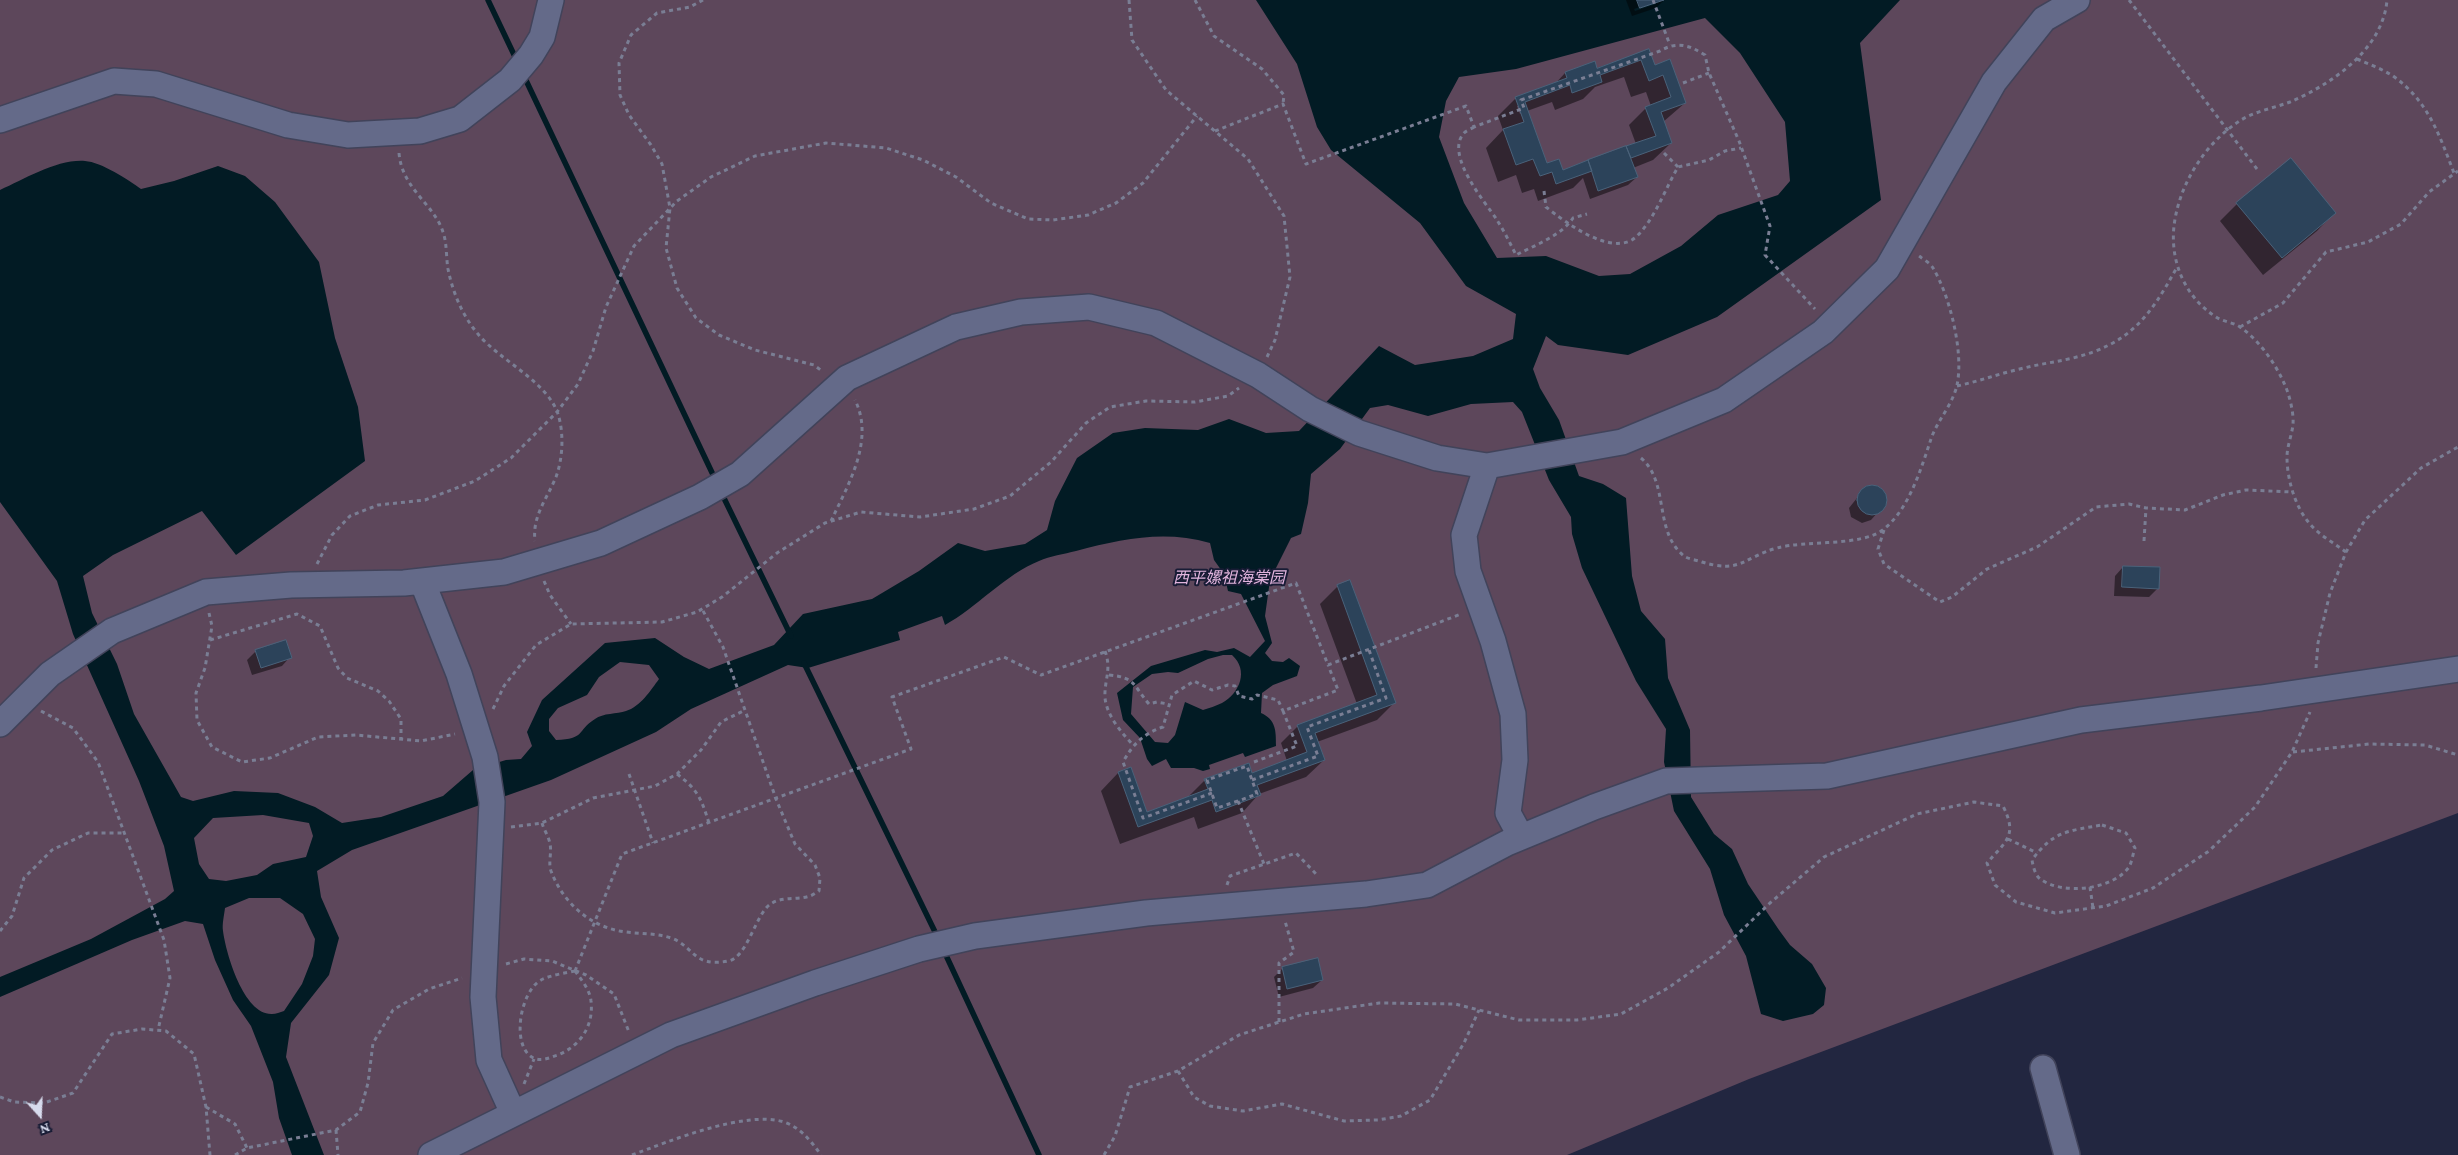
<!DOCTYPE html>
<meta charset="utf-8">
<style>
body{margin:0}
#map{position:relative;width:2458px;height:1155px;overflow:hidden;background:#222640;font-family:"Crimson Pro",serif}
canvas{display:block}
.north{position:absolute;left:15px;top:1090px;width:50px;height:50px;-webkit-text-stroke:4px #181c35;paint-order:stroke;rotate:160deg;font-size:14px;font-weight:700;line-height:20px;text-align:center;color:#d7dbed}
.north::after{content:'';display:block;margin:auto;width:18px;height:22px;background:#d7dbed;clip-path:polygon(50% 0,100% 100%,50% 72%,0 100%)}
</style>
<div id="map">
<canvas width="2458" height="1155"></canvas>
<div class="north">N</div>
</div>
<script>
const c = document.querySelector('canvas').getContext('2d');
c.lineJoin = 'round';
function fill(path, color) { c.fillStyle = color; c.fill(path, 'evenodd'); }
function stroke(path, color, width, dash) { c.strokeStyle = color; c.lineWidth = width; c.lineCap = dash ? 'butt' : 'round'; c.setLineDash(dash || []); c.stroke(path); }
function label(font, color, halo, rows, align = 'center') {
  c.font = font + ' "Crimson Pro","Noto Sans SC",serif'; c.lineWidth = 4; c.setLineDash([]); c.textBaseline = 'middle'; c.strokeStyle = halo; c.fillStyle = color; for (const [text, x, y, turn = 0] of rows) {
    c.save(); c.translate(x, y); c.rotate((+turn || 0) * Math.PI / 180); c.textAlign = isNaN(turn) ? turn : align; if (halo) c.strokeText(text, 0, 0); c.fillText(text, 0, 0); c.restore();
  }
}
const green = new Path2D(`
 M0 0H2458V813L1749 1079 1567 1155H0Z`);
const water = new Path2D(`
 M1256 0H1900L1860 43 1881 200 1717 317 1628 355 1558 345 1546 336 1533 369 1540 388 1559 420 1579 476 1603 484 1626 498 1632 576 1641 611 1665 639 1668 678 1690 730 1691 797 1714 834 1732 849 1748 884 1779 930 1790 945 1812 964 1826 988 1824 1005 1813 1014 1783 1021 1761 1014 1746 956 1724 915 1710 869 1674 811 1664 762 1666 729 1636 681 1582 568 1572 534 1571 517 1549 480 1522 412 1513 402 1471 404 1428 416 1388 405 1370 408 1340 449 1311 474 1308 503 1301 534 1291 538 1270 580 1265 616 1272 643 1265 653 1272 661 1283 662 1289 658 1300 666 1297 676 1273 685 1262 693 1261 713C1276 720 1276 730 1276 746L1245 757 1243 753 1209 765 1210 769 1203 771 1194 768H1171L1166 759 1152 766 1147 759 1140 738 1123 720 1117 693 1151 666 1205 650 1217 652 1234 648 1250 657 1265 641 1241 594 1228 591 1224 574 1214 560 1210 543C1164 530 1122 539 1076 551 1064 554 1050 556 1039 561 1006 574 976 608 945 625L942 616 898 632 900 640 808 668 788 665 691 709 656 732 551 780 352 850 317 871 321 897 339 938 329 975 291 1023 286 1057 324 1155H292L279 1118 273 1082 251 1026 233 1000 215 960 203 924 185 921 132 940 0 997V977L91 939 165 899 174 891 164 846 139 781 73 634 57 581 0 502V190C25 179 57 159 85 161 101 162 129 180 141 189L174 181 218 166 245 176 275 202 319 262 335 338 358 407 365 461 236 555 202 511 113 555 83 576 92 613 117 664 134 714 181 797 193 801 234 791 278 793 315 807 342 823 381 817 443 796 473 770 506 760 521 759 532 746 527 732 542 700 605 643 655 638 684 657 709 669 774 645 803 614 872 599 919 571 958 543 985 551 1025 544 1047 530 1055 501 1077 458 1113 433 1145 428 1198 430 1229 419 1266 433 1299 431 1379 346 1415 365 1473 356 1513 339 1516 314 1466 286 1420 223 1331 150 1317 127 1297 64ZM1705 18 1740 53 1785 122 1790 181 1778 195 1718 215 1681 246 1630 274 1599 276 1546 256 1497 258 1464 203 1439 137 1446 101 1459 77 1516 69ZM1223 655H1232C1249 670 1240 693 1222 703 1216 706 1209 708 1203 710L1185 702 1175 735 1168 743 1155 742 1131 714 1133 687 1152 674 1168 672 1178 673 1208 659ZM620 662 649 665 659 679C651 690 640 707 626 711 617 714 603 713 595 719 576 731 586 739 556 740L549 731V719L558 708 587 695 599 677ZM263 815 309 823 313 836 306 857 273 864 257 875 226 881 209 879 199 864 194 838 213 818ZM249 898H280L303 914 315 939 313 956 302 984 284 1011C280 1012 276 1014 272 1014 244 1015 226 954 223 931 222 924 224 916 225 908Z`);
const shadow = new Path2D(`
 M1626 0H1664L1656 8 1632 16ZM1656 1V4L1635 11 1634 9Z
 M1648 51 1654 67 1670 61 1685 103 1663 122 1671 143 1653 160 1633 168 1637 177 1628 185 1590 199 1583 178 1573 188 1538 201 1534 189 1522 193 1516 175 1498 182 1486 148 1503 130 1498 116 1516 98 1554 85 1565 73 1596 70ZM1624 77 1631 97 1646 92 1651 106 1646 108 1629 125 1636 144 1562 171 1547 164 1527 111 1552 102 1555 110 1583 99 1595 87ZM1517 106H1520L1522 113 1520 114Z
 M2237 204 2334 213 2317 231 2263 275 2220 221Z
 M1874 487 1882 491 1885 504 1871 520 1862 523 1851 517 1849 508 1865 488Z
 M2123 567 2158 588 2149 597 2114 596 2115 576Z
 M1338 586 1394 703 1377 720 1317 742 1324 760 1306 777 1259 794 1242 813 1198 829 1194 817 1120 844 1101 791 1118 773 1146 813 1187 798 1205 780 1251 774 1287 761 1281 743 1298 726 1357 704 1320 604Z
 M256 651 290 657 282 666 252 675 247 660Z
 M1282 969 1322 980 1313 988 1279 997 1274 977Z`);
const stream = new Path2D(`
 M488 0 517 61
 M523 74 716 481
 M721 492 791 636
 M804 663 938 938
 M944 951 1039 1155`);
const building = new Path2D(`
 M1637 0H1664L1640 8Z
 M1649 49 1655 65 1670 59 1686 103 1661 112 1672 143 1631 158 1626 146 1656 136 1645 107 1671 97 1663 75 1649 81 1641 60 1600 75 1602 82 1572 93 1570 85 1525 102 1547 163 1559 159 1563 170 1588 160 1592 171 1556 184 1552 172 1540 176 1533 159 1516 165 1503 129 1524 122 1515 97 1567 78 1565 72 1595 61 1597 68Z
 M1626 146 1638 177 1598 191 1588 160Z
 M2291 158 2336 213 2282 258 2236 203Z
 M1857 500a15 15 0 1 1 30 0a15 15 0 1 1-30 0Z
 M2123 566 2160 567 2159 589 2122 587Z
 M1350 580 1396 703 1315 733 1325 760 1257 785 1261 795 1216 812 1212 800 1138 827 1118 772 1131 767 1147 812 1208 789 1204 779 1249 763 1252 773 1307 752 1297 725 1377 695 1337 585Z
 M286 640 292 658 261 668 255 650Z
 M1318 958 1323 980 1287 989 1282 967Z`);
const path = new Path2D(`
 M703 0 690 7 657 13 631 35 619 63 620 95 629 115 651 145 662 164 670 208 666 248 677 288 696 318 719 335 755 350 814 365 822 371
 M1129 0 1132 40 1166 90 1248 159 1284 216 1290 277 1275 340 1267 357
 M1195 0 1214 36 1262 69 1284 95 1283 104
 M1653 0 1670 45
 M2129 0 2257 169
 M2357 59C2369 64 2382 69 2393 76 2428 101 2439 134 2454 173
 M1683 83 1709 73
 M1474 127C1471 129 1466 131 1464 133 1444 155 1486 203 1497 220 1504 231 1510 243 1516 255 1535 245 1561 236 1573 218L1587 214
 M1215 131 1283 104 1306 164 1466 106 1474 127 1524 108 1521 100 1660 51C1677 41 1689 45 1705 55L1709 73 1739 141 1770 226 1765 255 1815 309
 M399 153C402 189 434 204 443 232 447 243 446 257 448 269 453 293 462 315 478 334 499 360 547 381 558 414 564 433 563 458 556 477 547 499 532 516 535 541
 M1664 153 1678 167
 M1544 191 1546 207C1565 222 1612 258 1636 237 1655 219 1665 189 1678 167L1709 160 1725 151 1741 148
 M2240 327 2283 303 2326 252 2368 242 2401 224 2429 192 2458 171
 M1957 386C1980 381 2001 373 2024 368 2040 364 2056 362 2073 358 2129 344 2149 318 2176 269
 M1641 458C1670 483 1653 531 1684 556 1688 559 1696 560 1702 562 1741 574 1744 557 1777 548 1805 540 1862 547 1884 529 1909 509 1921 469 1931 439 1937 421 1953 404 1957 385 1964 353 1950 296 1933 268 1930 263 1923 259 1919 256
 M831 521C848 485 875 440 855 400
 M1884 530 1878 549 1884 564 1940 602 1952 597 1987 569 2037 547 2096 507 2129 504 2146 508 2185 510 2223 495 2246 490 2293 492
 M2144 541 2146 508
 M2346 552C2334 543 2319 535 2310 524 2295 507 2287 479 2287 457 2287 446 2292 435 2293 424 2294 413 2289 393 2284 383 2275 363 2259 340 2240 327 2233 322 2223 322 2216 317 2185 297 2170 262 2174 226 2179 184 2205 143 2241 120 2256 111 2274 108 2290 102 2332 84 2383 49 2387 0
 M317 564 332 535 350 516 378 505 425 500 475 481 511 458 557 412 578 384 593 351 606 307 634 246 677 201 711 177 755 156 826 143 886 148 923 160 956 177 991 203 1028 219 1053 220 1088 215 1116 203 1143 183 1197 116
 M544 581 550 595 571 624
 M209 613 212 626 205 668 196 693 197 720 212 747 242 762 270 758 318 737 356 735 421 741 455 734
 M210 640 297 614 320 626 338 668 347 678 378 691 389 701 401 719V739
 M1105 651C1112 670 1104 680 1105 698 1107 716 1121 732 1133 745
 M2316 668 2318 643 2330 593 2346 552 2365 520 2421 468 2458 447
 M1109 675C1136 677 1134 687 1149 704L1157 702 1168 704
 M493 709 504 686 536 645 571 624 662 622 697 612 722 597 777 553 825 523 861 512 920 517 974 509 1010 496 1051 462 1086 423 1110 407 1146 401 1195 402 1228 396 1239 388
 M41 711 73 728 98 762 164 940 170 978 158 1030
 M2293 752 2369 744 2425 745 2458 755
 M1254 762 1297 746 1283 711 1338 690 1328 665
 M629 774 653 843
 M677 774C698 790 701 798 709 823
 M1252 780 1318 756 1307 727 1386 698 1369 650
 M1212 793 1143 818 1123 762C1133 744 1143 734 1163 727L1172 695 1194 681 1212 690 1228 685 1235 686 1239 696 1252 699 1257 695 1278 700 1283 711
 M1238 801 1217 808 1207 780 1247 766 1257 794 1238 801 1264 864
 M542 823C544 830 549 837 550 844 552 853 548 862 551 871 563 903 591 928 626 932 641 934 656 933 671 938 694 946 693 968 728 961 746 958 754 921 767 907 779 895 795 901 810 896 813 895 817 892 819 891L820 878 815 865 795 844 776 799 723 647 702 609
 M2102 825 2126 833 2135 848C2133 853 2132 862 2129 867 2113 890 2061 896 2039 878 2035 874 2033 866 2032 860 2053 831 2068 831 2102 825Z
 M511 827 542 823 593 798 655 786 677 774 701 750 721 722 745 710
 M2008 839 2037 853
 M1227 885 1230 876 1296 853 1318 876
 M2090 887 2093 908
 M0 931 12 916 24 878 52 850 88 833H124
 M506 964 524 959 552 961 586 975 614 994 629 1032
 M575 971 622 854 911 749 892 697 1004 657 1041 675 1296 583 1328 665 1461 614
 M575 971C581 979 590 990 591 1001 594 1026 580 1046 558 1055 551 1057 544 1061 536 1059 510 1051 519 992 541 980 551 975 565 973 575 971Z
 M1279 1022V963L1294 952 1285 921
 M1178 1071 1194 1097 1210 1106 1243 1111 1282 1104 1344 1121 1378 1120 1401 1116 1430 1100 1464 1043 1479 1010
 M524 1084 534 1059
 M0 1097 14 1102 44 1103 73 1093 112 1034 142 1029 166 1031 194 1054 206 1107 210 1155
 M206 1107 235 1124 247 1148
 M336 1130 338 1155
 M235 1155 247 1148 336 1130 360 1112 368 1083 373 1043 393 1010 429 989 462 978
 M632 1155C670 1141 745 1110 784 1122 801 1128 811 1141 821 1155
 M1104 1155 1115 1136 1130 1087 1178 1071 1239 1035 1304 1014 1379 1003 1455 1004 1519 1020H1577L1621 1014 1668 988 1719 952 1770 903 1824 857 1917 814 1974 802 2003 806C2018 836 2006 841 1987 863L1995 885 2016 902 2055 913 2106 906 2153 888 2209 851 2255 807 2292 752 2310 712`);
const minor = new Path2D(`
 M0 120 114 81 156 84 288 125 348 135 420 131 460 119 510 80 531 55 542 37 551 0
 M1487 466 1464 535 1468 571 1493 641 1513 714 1515 760 1508 813 1521 837
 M422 581 459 674 485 757 492 802 483 997 489 1060 513 1113
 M0 724 50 674 112 631 206 592 291 585 404 583 504 572 601 543 700 497 740 474 847 378 956 327 1021 312 1089 307 1156 323 1258 375 1310 409 1359 433 1437 458 1487 466 1622 442 1724 400 1823 332 1887 269 1994 82 2044 19 2077 0
 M2043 1068 2067 1155
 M431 1155 671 1035 815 983 919 949 975 936 1146 913 1366 894 1427 885 1507 843 1594 807 1666 781 1827 776 2081 720 2261 698 2458 669`);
const parkNames = [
 ["西平嫘祖海棠园",1229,578]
];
fill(green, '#5d475b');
fill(water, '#021b24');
fill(shadow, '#0007');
stroke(stream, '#021b24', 5.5);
fill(building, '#2c435a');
stroke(building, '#4a627a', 1);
stroke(minor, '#41435a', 28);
stroke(path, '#7a7e94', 3, [4, 4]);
stroke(minor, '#646a89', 25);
label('italic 16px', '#e1b4dd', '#181c35', parkNames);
</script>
